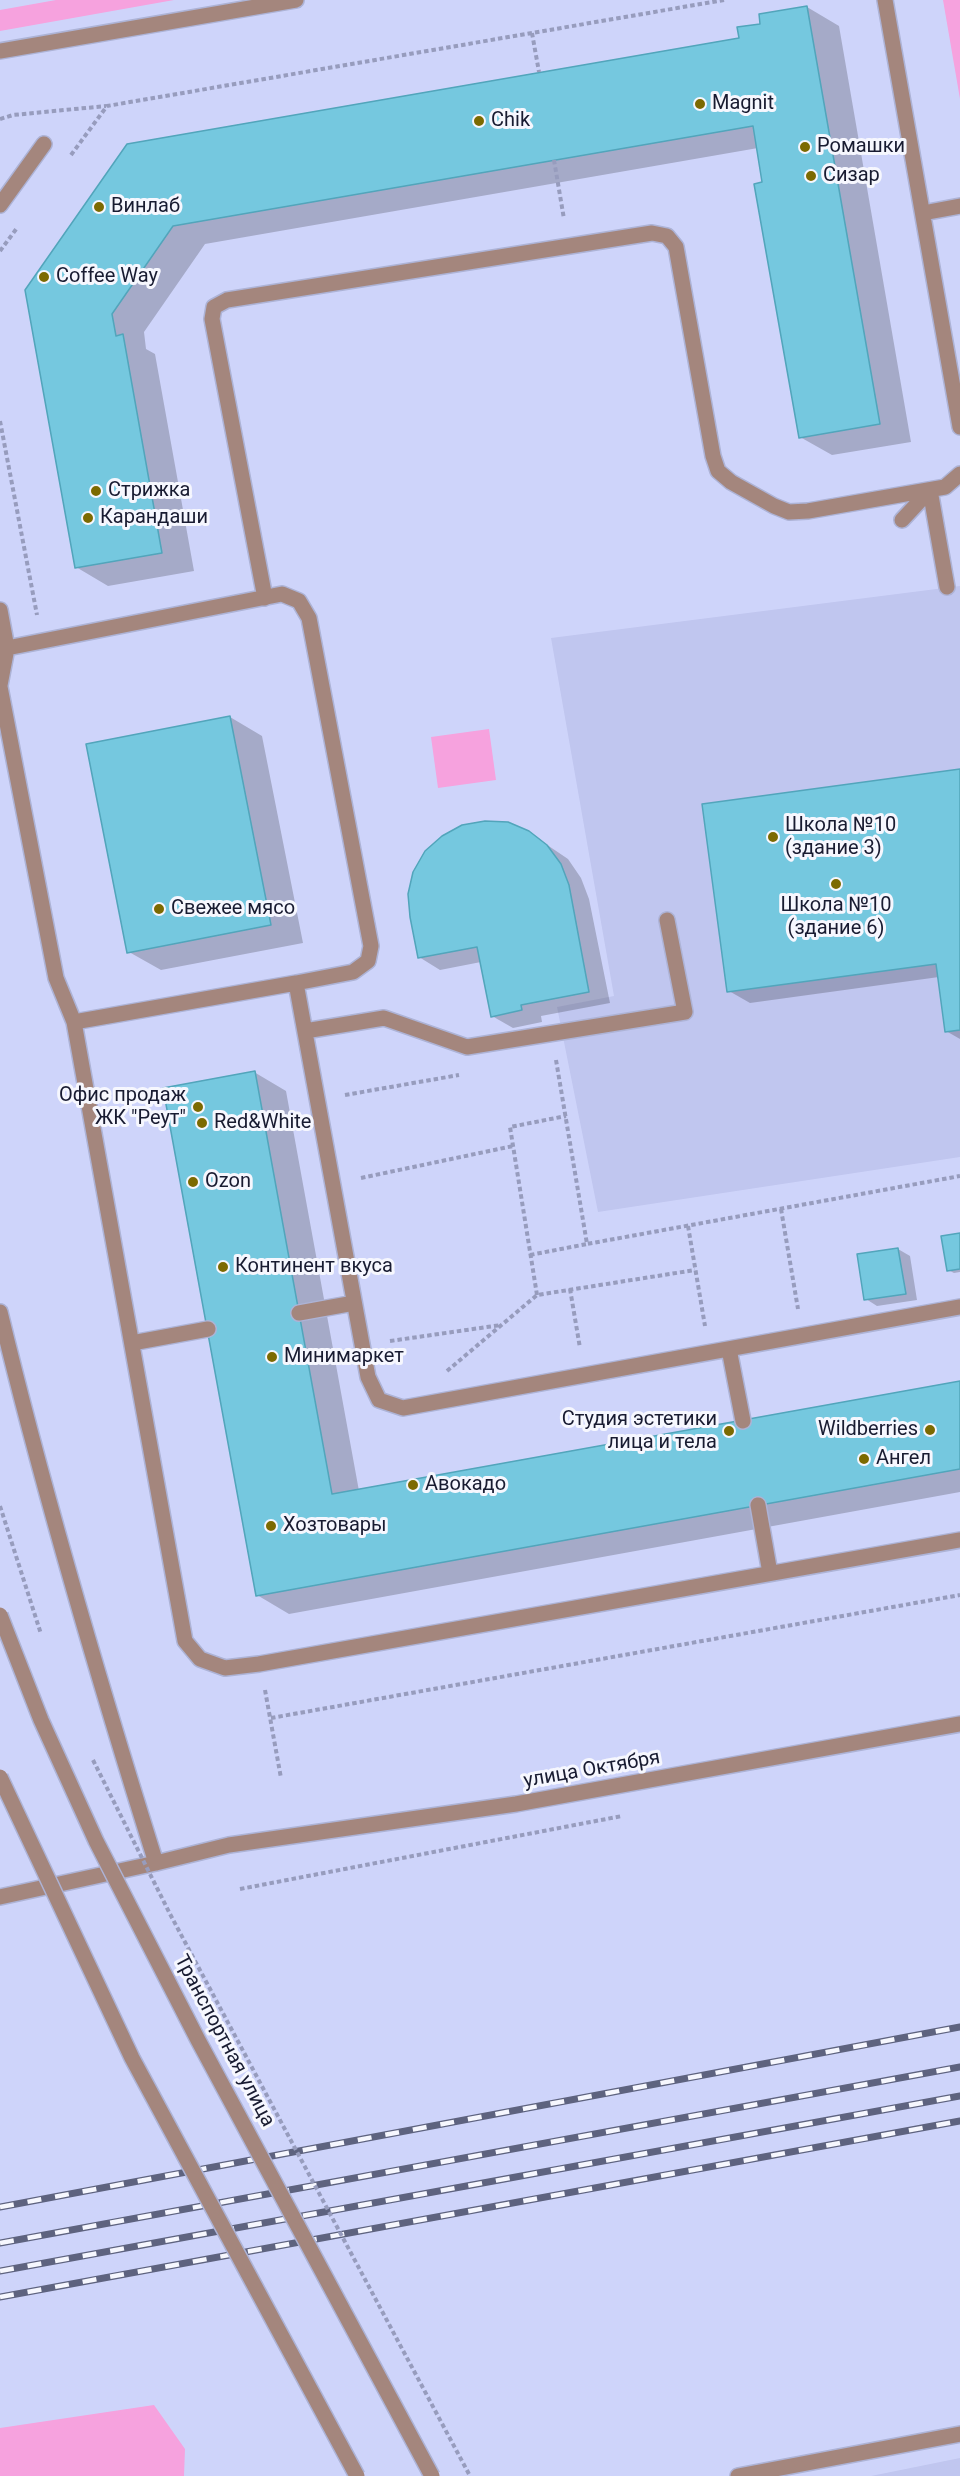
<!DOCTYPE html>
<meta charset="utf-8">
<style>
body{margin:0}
canvas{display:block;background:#ced4fa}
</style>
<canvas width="960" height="2476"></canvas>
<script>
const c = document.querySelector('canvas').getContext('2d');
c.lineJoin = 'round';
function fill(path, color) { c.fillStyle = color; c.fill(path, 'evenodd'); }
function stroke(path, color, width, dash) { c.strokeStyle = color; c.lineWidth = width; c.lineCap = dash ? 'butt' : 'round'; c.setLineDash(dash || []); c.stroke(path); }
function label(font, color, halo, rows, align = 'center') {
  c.font = font + ' Roboto,sans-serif'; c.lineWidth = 6; c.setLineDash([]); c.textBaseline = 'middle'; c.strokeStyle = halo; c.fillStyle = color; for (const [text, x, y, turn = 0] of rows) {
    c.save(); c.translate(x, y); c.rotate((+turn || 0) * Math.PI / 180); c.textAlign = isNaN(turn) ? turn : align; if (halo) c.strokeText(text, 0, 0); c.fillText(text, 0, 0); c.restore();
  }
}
const built = new Path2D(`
 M960 586V1157L598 1212 557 1007 614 996 551 638Z
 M960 2458V2476H871Z`);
const green = new Path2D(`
 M56 0H174L0 31V10Z
 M943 0H960V99Z
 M489 729 496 780 438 788 431 737Z
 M154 2405 185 2449 184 2476H0V2428Z`);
const shadow = new Path2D(`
 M807 7 839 26 911 442 832 455 800 437 758 148 205 244 144 332 146 349 155 354 194 571 108 586 76 567 128 145 741 39 762 25Z
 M230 717 262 736 303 943 161 970 129 952Z
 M960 770V1039L946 1031 939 977 750 1003 729 991Z
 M528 832 568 859 581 878 589 899 610 1003 541 1016 542 1022 513 1028 492 1016 481 962 440 970 419 957Z
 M254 1072 286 1091 359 1491 960 1383V1492L289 1614 257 1595Z
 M960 1234V1272L954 1273 948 1270Z
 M898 1249 910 1256 917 1300 877 1306 866 1299Z`);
const building = new Path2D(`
 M807 6 880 424 799 438 754 184 762 182 753 126 173 226 112 314 116 336 123 334 162 553 75 568 25 290 127 144 739 38 737 27 760 24 759 14Z
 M230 716 271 925 127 953 86 744Z
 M960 769V1030L945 1032 936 964 727 992 702 804Z
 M485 821 508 822 529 831 547 845 561 864 569 885 589 992 521 1005 522 1010 491 1017 477 947 418 958 410 917 408 894 413 872 425 851 442 836 462 825Z
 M255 1071 332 1494 960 1381V1469L256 1596 163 1088Z
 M960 1233V1269L947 1271 941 1236Z
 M898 1248 906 1294 864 1300 857 1254Z`);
const path = new Path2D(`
 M532 33 539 72
 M0 119 13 115 106 106
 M71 155 107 106 724 0
 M554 160 564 219
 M0 251 17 228
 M0 421 37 615
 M556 1060 587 1244 960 1176
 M345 1095 459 1075
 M361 1178 513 1146
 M781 1209 798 1309
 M688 1226 705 1326
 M530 1255 587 1244
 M570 1289 580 1348
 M537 1295 510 1127 566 1116
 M390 1341 501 1325
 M447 1371 537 1295 695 1270
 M265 1690 281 1778
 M271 1718 960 1595
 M240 1889 622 1816`);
const service = new Path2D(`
 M885 0 960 427
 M0 205 44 144
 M923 213 960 206
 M930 490 947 587
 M902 520 930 490
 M265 598 212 319 214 307 227 300 652 233 667 236 676 247 713 456 718 471 731 482 774 506 789 512 808 511 945 487 960 474
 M0 610 7 648 0 685
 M7 648 282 594 299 601 309 618 371 946 368 961 353 972 296 983
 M0 687 56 978 74 1022 185 1641 200 1659 225 1668 259 1664 960 1540
 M74 1022 296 983 368 1377 379 1400 403 1408 960 1307
 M305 1031 384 1018 467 1047 685 1012 667 920
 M299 1313 354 1303
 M132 1343 208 1329
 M729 1349 743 1421
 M758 1505 770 1573`);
const minor = new Path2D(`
 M0 1312C45 1498 99 1681 156 1863
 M0 1897 156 1863 229 1845 516 1804 960 1724`);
const tertiary = new Path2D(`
 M0 51 296 0
 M738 2476 960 2434`);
const rail = new Path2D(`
 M0 2207 960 2027
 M0 2243 960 2067
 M0 2271 960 2096
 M0 2297 960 2121`);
const pathBridge = new Path2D(`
 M0 1506 41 1634
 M93 1760 170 1914 470 2476`);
const tertiaryBridge = new Path2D(`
 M0 1615 41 1720 96 1841 198 2040 432 2476
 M0 1777 132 2058 357 2476`);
const markers = [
 [700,104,6,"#7c6a01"],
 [479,121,6,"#7c6a01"],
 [805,147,6,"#7c6a01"],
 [811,176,6,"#7c6a01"],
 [99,207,6,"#7c6a01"],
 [44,277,6,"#7c6a01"],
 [96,491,6,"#7c6a01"],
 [88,518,6,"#7c6a01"],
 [773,837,6,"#7c6a01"],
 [836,884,6,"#7c6a01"],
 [159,909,6,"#7c6a01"],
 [198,1107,6,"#7c6a01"],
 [202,1123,6,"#7c6a01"],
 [193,1182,6,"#7c6a01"],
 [223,1267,6,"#7c6a01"],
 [272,1357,6,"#7c6a01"],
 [930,1430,6,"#7c6a01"],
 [729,1431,6,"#7c6a01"],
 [864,1459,6,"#7c6a01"],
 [413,1485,6,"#7c6a01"],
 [271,1526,6,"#7c6a01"]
];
const poiNames = [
 ["Magnit",712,104],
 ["Chik",491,121],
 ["Ромашки",817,147],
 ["Сизар",823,176],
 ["Винлаб",111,207],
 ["Coffee Way",56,277],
 ["Стрижка",108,491],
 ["Карандаши",100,518],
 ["Школа №10",785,826],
 ["(здание 3)",785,849],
 ["Школа №10",836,906,"center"],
 ["(здание 6)",836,929,"center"],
 ["Свежее мясо",171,909],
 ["Офис продаж",186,1096,"right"],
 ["ЖК \"Реут\"",186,1119,"right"],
 ["Red&White",214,1123],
 ["Ozon",205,1182],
 ["Континент вкуса",235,1267],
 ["Минимаркет",284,1357],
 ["Студия эстетики",717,1420,"right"],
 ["лица и тела",717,1443,"right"],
 ["Wildberries",918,1430,"right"],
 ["Ангел",876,1459],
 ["Авокадо",425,1485],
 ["Хозтовары",283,1526]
];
const streetNames = [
 ["улица Октября",592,1770,-10],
 ["Транспортная улица",224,2041,62]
];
fill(built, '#c0c6ef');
fill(green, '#f6a2de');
fill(shadow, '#0003');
fill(building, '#75c8df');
stroke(building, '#52a5bb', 1.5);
stroke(service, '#adb3d6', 18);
stroke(minor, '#adb3d6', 18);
stroke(tertiary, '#adb3d6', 18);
stroke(path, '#979cbd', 4, [4.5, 3]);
stroke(service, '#a4867d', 15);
stroke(minor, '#a4867d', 15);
stroke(tertiary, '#a4867d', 15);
stroke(rail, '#5e637f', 7);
stroke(rail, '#f6f7fe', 4.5, [14]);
stroke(tertiaryBridge, '#adb3d6', 18, []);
stroke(pathBridge, '#979cbd', 4, [4.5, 3]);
stroke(tertiaryBridge, '#a4867d', 15);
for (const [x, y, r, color] of markers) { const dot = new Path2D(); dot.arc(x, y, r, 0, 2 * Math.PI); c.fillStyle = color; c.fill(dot); stroke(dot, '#f6f7fe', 2); }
label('20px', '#181b31', '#f6f7fe', poiNames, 'left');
label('20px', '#181b31', '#f6f7fe', streetNames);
</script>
